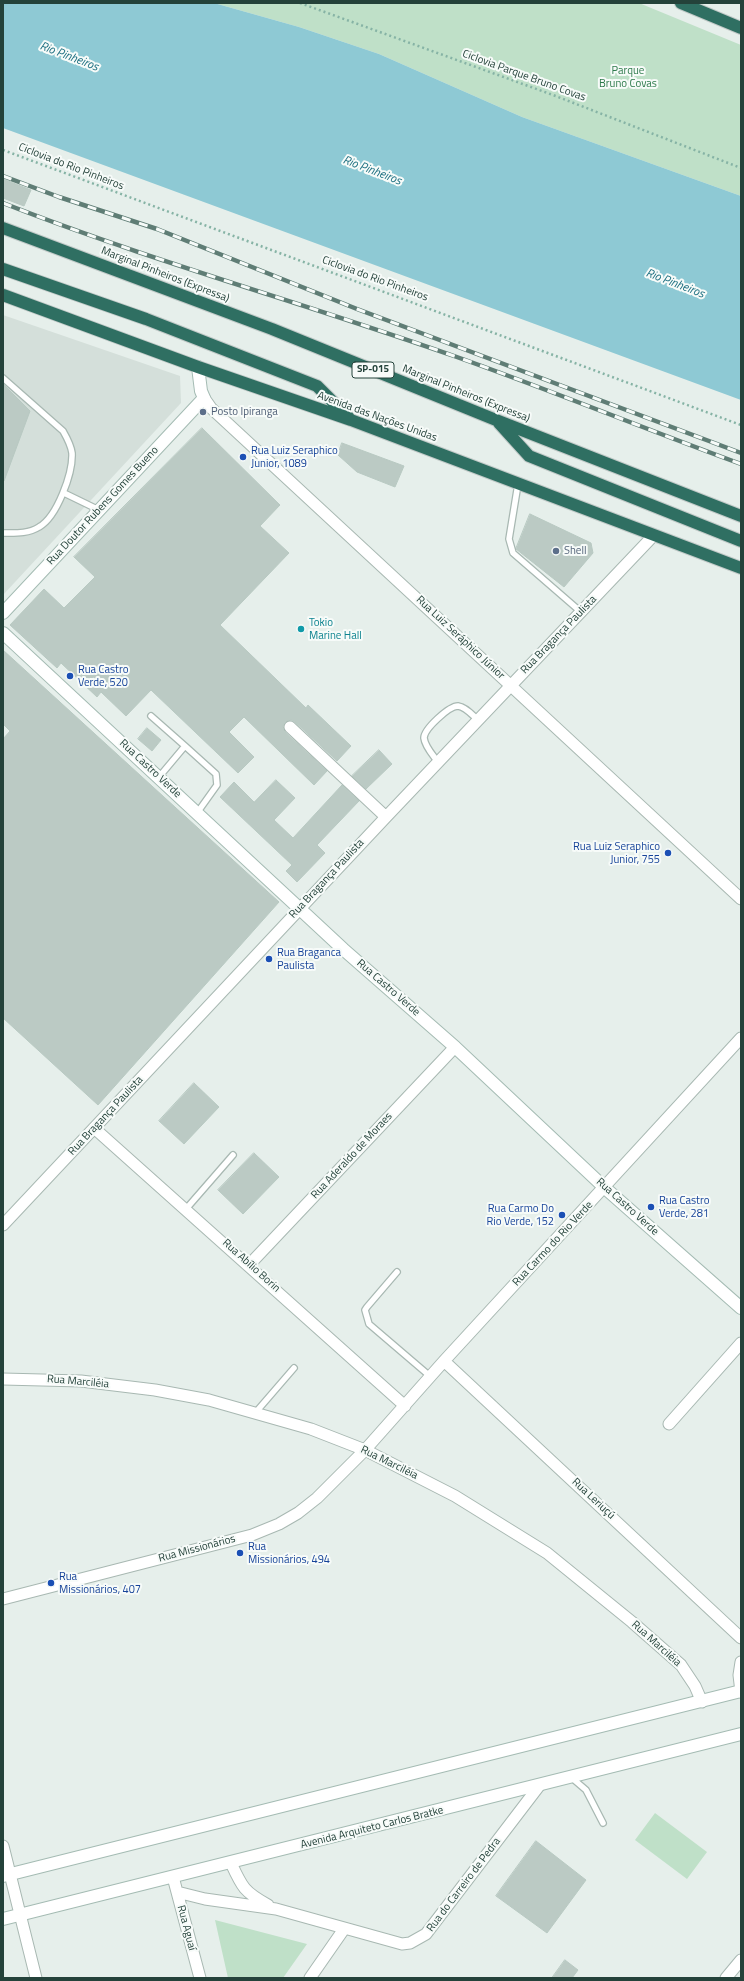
<!DOCTYPE html>
<meta charset="utf-8">
<style>
body{margin:0}
#map{position:relative;width:744px;height:1981px;overflow:hidden;background:#e6efeb;font-family:"Titillium Web",sans-serif}
canvas{display:block}
.frame{position:absolute;inset:0;border:4px solid #24423a;pointer-events:none}
</style>
<div id="map">
<canvas width="744" height="1981"></canvas>
<div class="frame"></div>
</div>
<script>
const c = document.querySelector('canvas').getContext('2d');
c.lineJoin = 'round';
function fill(path, color) { c.fillStyle = color; c.fill(path, 'evenodd'); }
function stroke(path, color, width, dash) { c.strokeStyle = color; c.lineWidth = width; c.lineCap = dash ? 'butt' : 'round'; c.setLineDash(dash || []); c.stroke(path); }
function label(font, color, halo, rows, align = 'center') {
  c.font = font + ' "Titillium Web",sans-serif'; c.lineWidth = 4; c.setLineDash([]); c.textBaseline = 'middle'; c.strokeStyle = halo; c.fillStyle = color; for (const [text, x, y, turn = 0] of rows) {
    c.save(); c.translate(x, y); c.rotate((+turn || 0) * Math.PI / 180); c.textAlign = isNaN(turn) ? turn : align; if (halo) c.strokeText(text, 0, 0); c.fillText(text, 0, 0); c.restore();
  }
}
const built = new Path2D(`
 M3 315 180 376 181 403 3 595Z`);
const green = new Path2D(`
 M214 3H639L741 45V196L522 117 379 54 299 27Z
 M655 1813 707 1852 687 1879 635 1840Z
 M215 1920 307 1944 283 1978H228Z`);
const water = new Path2D(`
 M3 3H214L299 27 379 54 522 117 741 196V400L3 128Z`);
const building = new Path2D(`
 M3 179 31 190 24 206 3 198Z
 M3 384 30 411 4 481H3Z
 M202 428 280 505 260 526 289 553 220 625 306 708 308 705 351 746 337 761 295 722 291 720 285 722 283 726 285 732 327 771 314 785 244 717 229 732 254 757 238 773 151 690 126 716 101 692 97 697 61 663 57 668 10 625 44 589 64 608 95 577 74 557Z
 M342 443 404 466 395 487 357 472 338 455Z
 M530 514 591 543 593 553 564 587 516 549Z
 M3 650 279 902 98 1105 3 1018V739L10 731 3 724Z
 M147 728 161 740 152 751 138 739Z
 M379 750 392 764 366 789 352 776Z
 M276 780 295 798 274 820 293 838 342 785 359 801 317 845 325 853 297 882 286 871 292 865 220 797 234 782 254 802Z
 M194 1083 219 1107 184 1144 159 1121Z
 M254 1153 279 1177 243 1214 218 1190Z
 M536 1841 586 1880 547 1933 496 1896Z
 M565 1960 578 1970 572 1978H552Z`);
const path = new Path2D(`
 M300 3 553 95 741 168
 M3 150 741 425`);
const lane = new Path2D(`
 M3 378 63 431C67 438 71 445 72 453 73 473 57 517 39 527 28 534 15 533 3 533
 M518 484 509 539 513 553 581 612
 M64 493 99 510
 M151 716 185 746 159 777
 M185 746 216 774 217 785 197 813
 M438 762C433 755 425 747 424 738 424 729 449 706 458 706 466 707 472 715 478 720
 M186 1209 233 1155
 M397 1272 367 1307 365 1310 369 1324 431 1377
 M256 1412 294 1368
 M572 1778 586 1790 603 1823`);
const street = new Path2D(`
 M204 398 211 408 741 899
 M290 727 386 817
 M94 1128 405 1406
 M3 1225 386 817 654 535
 M249 1265 455 1047
 M444 1361 741 1638
 M3 1379 81 1381 155 1390 209 1400 311 1429 365 1450 455 1496 547 1553 632 1622 681 1665 695 1686 702 1702
 M669 1424 741 1343
 M3 1599 252 1535 279 1524 298 1513 317 1498 365 1450 444 1361 741 1038
 M741 1662 739 1675 741 1692
 M3 1846 36 1978
 M231 1863C242 1887 244 1892 268 1905
 M173 1877 200 1978
 M177 1892 205 1899 276 1909 402 1944 410 1943 426 1934 539 1786
 M310 1978 344 1929
 M726 1978 741 1960`);
const secondary = new Path2D(`
 M3 613 204 398 201 391 198 367
 M3 633 343 949 455 1047 605 1188 741 1308
 M3 1876 741 1691
 M3 1919 741 1734`);
const highway = new Path2D(`
 M681 3 741 28
 M3 228 272 329 496 420 741 516
 M3 269 146 319 317 386 349 418
 M3 295 198 367 351 420 741 568
 M499 423 529 456 741 541`);
const rail = new Path2D(`
 M3 176 59 197 157 229 357 309 741 453
 M3 203C151 261 304 303 454 356 550 390 645 429 741 464`);
const markers = [
 [203,412,4,"#5c6f8a"],
 [243,457,4,"#1a4fb4"],
 [556,551,4,"#5c6f8a"],
 [301,629,4,"#0f9aa8"],
 [70,676,4,"#1a4fb4"],
 [668,853,4,"#1a4fb4"],
 [269,959,4,"#1a4fb4"],
 [651,1207,4,"#1a4fb4"],
 [562,1215,4,"#1a4fb4"],
 [240,1553,4,"#1a4fb4"],
 [51,1583,4,"#1a4fb4"]
];
const shields = [
 [373,370,42]
];
const shieldNames = [
 ["SP-015",373,370]
];
const parkNames = [
 ["Parque",628,71],
 ["Bruno Covas",628,84]
];
const streetNames = [
 ["Ciclovia Parque Bruno Covas",524,76,20],
 ["Ciclovia do Rio Pinheiros",71,167,21],
 ["Marginal Pinheiros (Expressa)",165,275,21],
 ["Ciclovia do Rio Pinheiros",375,279,20],
 ["Marginal Pinheiros (Expressa)",466,394,22],
 ["Avenida das Nações Unidas",377,417,20],
 ["Rua Doutor Rubens Gomes Bueno",103,506,-47],
 ["Rua Bragança Paulista",559,635,-46],
 ["Rua Luiz Seráphico Júnior",460,638,43],
 ["Rua Castro Verde",150,769,43],
 ["Rua Bragança Paulista",327,879,-47],
 ["Rua Castro Verde",388,988,41],
 ["Rua Bragança Paulista",106,1116,-47],
 ["Rua Aderaldo de Moraes",352,1156,-47],
 ["Rua Castro Verde",627,1207,42],
 ["Rua Carmo do Rio Verde",553,1244,-47],
 ["Rua Abílio Borin",251,1266,42],
 ["Rua Marciléia",78,1382,5],
 ["Rua Marciléia",389,1463,26],
 ["Rua Leriuçú",593,1499,43],
 ["Rua Missionários",197,1549,-15],
 ["Rua Marciléia",656,1644,42],
 ["Avenida Arquiteto Carlos Bratke",372,1828,-14],
 ["Rua do Carreiro de Pedra",464,1885,-53],
 ["Rua Aguaí",186,1928,75]
];
const serviceNames = [
 ["Posto Ipiranga",211,412],
 ["Shell",564,551]
];
const transitNames = [
 ["Rua Luiz Seraphico",251,451],
 ["Junior, 1089",251,464],
 ["Rua Castro",78,670],
 ["Verde, 520",78,683],
 ["Rua Luiz Seraphico",660,847,"right"],
 ["Junior, 755",660,860,"right"],
 ["Rua Braganca",277,953],
 ["Paulista",277,966],
 ["Rua Castro",659,1201],
 ["Verde, 281",659,1214],
 ["Rua Carmo Do",554,1209,"right"],
 ["Rio Verde, 152",554,1222,"right"],
 ["Rua",248,1547],
 ["Missionários, 494",248,1560],
 ["Rua",59,1577],
 ["Missionários, 407",59,1590]
];
const cultureNames = [
 ["Tokio",309,623],
 ["Marine Hall",309,636]
];
const waterNames = [
 ["Rio Pinheiros",69,57,21],
 ["Rio Pinheiros",372,171,21],
 ["Rio Pinheiros",675,284,21]
];
fill(built, '#d4dfda');
fill(green, '#bfe0c8');
fill(water, '#8ec9d4');
fill(building, '#bbcac4');
stroke(building, '#b8c9c2', 1);
stroke(lane, '#a8b8b2', 8);
stroke(street, '#a8b8b2', 13);
stroke(secondary, '#a4bbb3', 14);
stroke(highway, '#c2cac8', 14);
stroke(path, '#86b3a5', 2.5, [2, 3]);
stroke(lane, '#fff', 5.5);
stroke(street, '#fff', 11);
stroke(secondary, '#fff', 12);
stroke(highway, '#2f6f62', 12);
stroke(rail, '#5f7d75', 4.5);
stroke(rail, '#f7fbf9', 3, [9]);
for (const [x, y, r, color] of markers) { const dot = new Path2D(); dot.arc(x, y, r, 0, 2 * Math.PI); c.fillStyle = color; c.fill(dot); stroke(dot, '#f7fbf9', 1.5); }
for (const [x, y, w] of shields) { const box = new Path2D(); box.roundRect(x - w / 2, y - 8, w, 16, 3); c.fillStyle = '#f7fbf9'; c.fill(box); stroke(box, '#24423a', 1); }
label('bold 10px', '#24423a', null, shieldNames);
label('11px', '#2d7a4b', '#f7fbf9', parkNames);
label('11px', '#24423a', '#f7fbf9', streetNames);
label('11px', '#4e5e75', '#f7fbf9', serviceNames, 'left');
label('11px', '#164399', '#f7fbf9', transitNames, 'left');
label('11px', '#0d838f', '#f7fbf9', cultureNames, 'left');
label('italic 12px', '#1c6f80', '#f7fbf9', waterNames);
</script>
